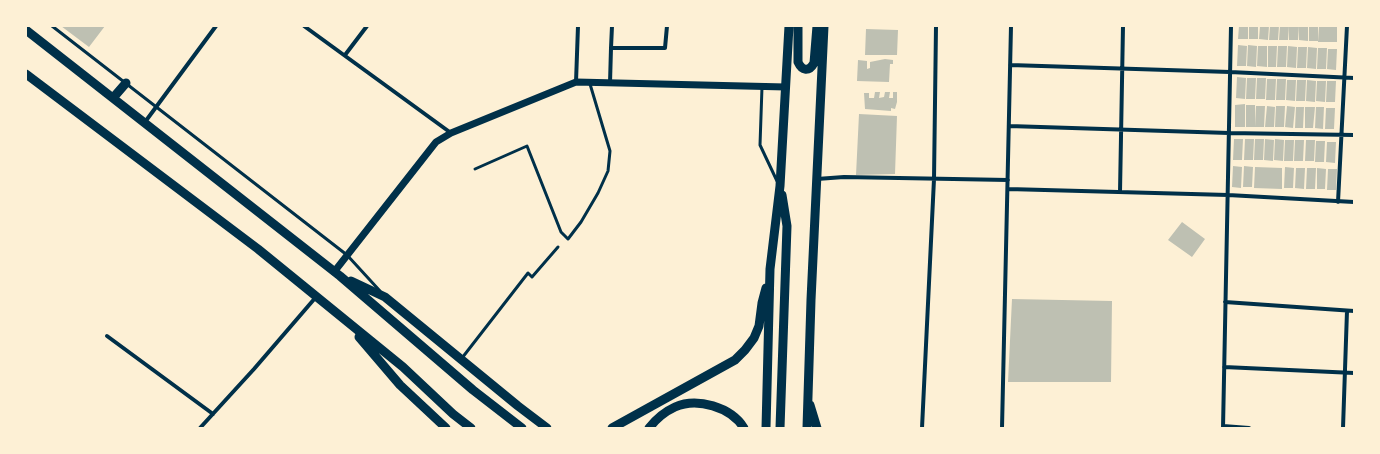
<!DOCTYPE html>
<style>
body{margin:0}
#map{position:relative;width:1380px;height:454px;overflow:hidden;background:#fdf0d5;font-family:"Work Sans",sans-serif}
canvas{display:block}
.frame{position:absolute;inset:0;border:27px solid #fdf0d5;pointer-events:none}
</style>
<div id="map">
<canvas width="1380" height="454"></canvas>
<div class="frame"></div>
</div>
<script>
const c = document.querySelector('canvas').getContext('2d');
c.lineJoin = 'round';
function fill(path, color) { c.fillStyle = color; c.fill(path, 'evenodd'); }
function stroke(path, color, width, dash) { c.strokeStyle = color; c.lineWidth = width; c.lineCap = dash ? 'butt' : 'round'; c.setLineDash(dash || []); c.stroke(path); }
const building = new Path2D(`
 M61 26H105L89 47Z
 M1239 26H1248V39H1238Z
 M1249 26H1258V39H1249Z
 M1260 26H1269L1268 40 1259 39Z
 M1270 26H1279L1278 40H1269Z
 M1280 26H1289L1288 40H1279Z
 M1289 26H1299L1298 40H1289Z
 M1299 26H1308V41L1299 40Z
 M1309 26H1318V41H1309Z
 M1319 26H1337V42H1318Z
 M866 29 898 30 897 55H865Z
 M1238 45 1247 46 1246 66H1237Z
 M1248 45 1257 46 1256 67 1247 66Z
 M1258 46H1267V67L1257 66Z
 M1268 46H1277L1276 67H1268Z
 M1278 46H1287L1286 67H1277Z
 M1288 46 1297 47 1296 68 1287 67Z
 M1298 47H1307L1306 68H1297Z
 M1308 47 1317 48 1316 69 1307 68Z
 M1318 48H1327L1326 69H1317Z
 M1328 49H1337L1336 70 1327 69Z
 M885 59 893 60V64H890L889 82 857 81 858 60 867 61V69L870 68V62Z
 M1237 77 1246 78 1245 99 1236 98Z
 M1247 78H1256L1255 99H1246Z
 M1257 78H1266L1265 99H1256Z
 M1267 79H1276L1275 100H1266Z
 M1277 79H1286L1285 100H1276Z
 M1287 80H1296L1295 101 1286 100Z
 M1297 80H1306L1305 101H1296Z
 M1307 80 1316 81 1315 102 1306 101Z
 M1317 81H1326L1325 102 1316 101Z
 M1327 81H1336L1335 102H1326Z
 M875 92H880L879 98 884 97 885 92H890L889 98H893V92H897V102L895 109 891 108V111L865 109 864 93H869V98H874Z
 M1245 104V127H1235V105Z
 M1246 105H1255V127H1246Z
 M1256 106H1265L1264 127H1255Z
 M1267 106 1275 107 1274 127H1265Z
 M1276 106H1285L1284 127H1275Z
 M1287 106 1295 107 1293 128 1285 127Z
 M1296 107H1304L1303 128H1295Z
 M1305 107H1315L1313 128H1305Z
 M1316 107H1324L1323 129 1315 128Z
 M1326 108H1335L1334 129H1325Z
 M859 114 897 116 895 174 856 175Z
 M1234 139H1243L1242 160H1233Z
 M1245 139H1254L1253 160H1244Z
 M1255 139H1264L1263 160H1254Z
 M1265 139 1274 140 1273 161 1264 160Z
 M1275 139 1284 140 1283 161 1274 160Z
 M1285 140H1294L1293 161H1284Z
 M1295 140H1304L1303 161H1294Z
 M1306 140H1315L1314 161H1305Z
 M1316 141H1325L1324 162H1315Z
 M1327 142H1336L1335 163 1326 162Z
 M1233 166 1242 167 1241 188 1232 187Z
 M1244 166 1253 167 1252 187H1243Z
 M1255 167 1282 168V189L1254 188Z
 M1285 167 1294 168 1293 188H1284Z
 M1296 168H1305L1304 189 1295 188Z
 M1307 168H1316L1315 189H1306Z
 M1317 168 1326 169 1325 189H1317Z
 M1328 169H1337L1336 190H1327Z
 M1182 222 1205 239 1192 257 1168 240Z
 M1012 299 1112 301 1111 382H1008Z`);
const service = new Path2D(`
 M52 26 347 255 380 291
 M762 87 760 145 777 181
 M475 169 527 146 561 232 568 239 581 222 598 193 608 171 610 151 590 84
 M462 358 528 273 532 277 558 247`);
const minor = new Path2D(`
 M304 26 451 133
 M611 48 612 26
 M345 55 367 26
 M1010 65 1230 72 1354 78
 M576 82 578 26
 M610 83 611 48H665L667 26
 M145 122 216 26
 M1009 126 1229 133 1354 135
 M817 179 844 177 1008 180
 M1008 189 1228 195 1354 202
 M1120 192 1123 26
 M1338 202 1347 26
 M1225 302 1354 311
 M107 336 213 414
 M1224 367 1354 373
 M1223 426 1249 428
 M200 428 254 369 316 297
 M922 428 934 179 936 26
 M1002 428 1011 26
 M1223 428 1231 26
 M1343 428 1347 311`);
const tertiary = new Path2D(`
 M334 272 436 142 451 133 576 82 786 87`);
const primary = new Path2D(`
 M26 30 340 276 473 390 522 428
 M26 74 258 249 403 367 453 414 471 428
 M113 98 126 83
 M351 281 385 297 518 406 547 428
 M359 337 400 385 446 428`);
const trunk = new Path2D(`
 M798 26V62C802 71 809 72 814 63L817 26
 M810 405 817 428
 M612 428 735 360 745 350 754 338 759 326 762 303 766 288
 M649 428C656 419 664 412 675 407 697 397 731 407 744 428
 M766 428 770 269 780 186 789 26
 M780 428 787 226 782 195
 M807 428 811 300 824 26`);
fill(building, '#bec0b2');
stroke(service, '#003049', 3);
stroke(minor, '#003049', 4);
stroke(tertiary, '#003049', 7);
stroke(primary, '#003049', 9);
stroke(trunk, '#003049', 9);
</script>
